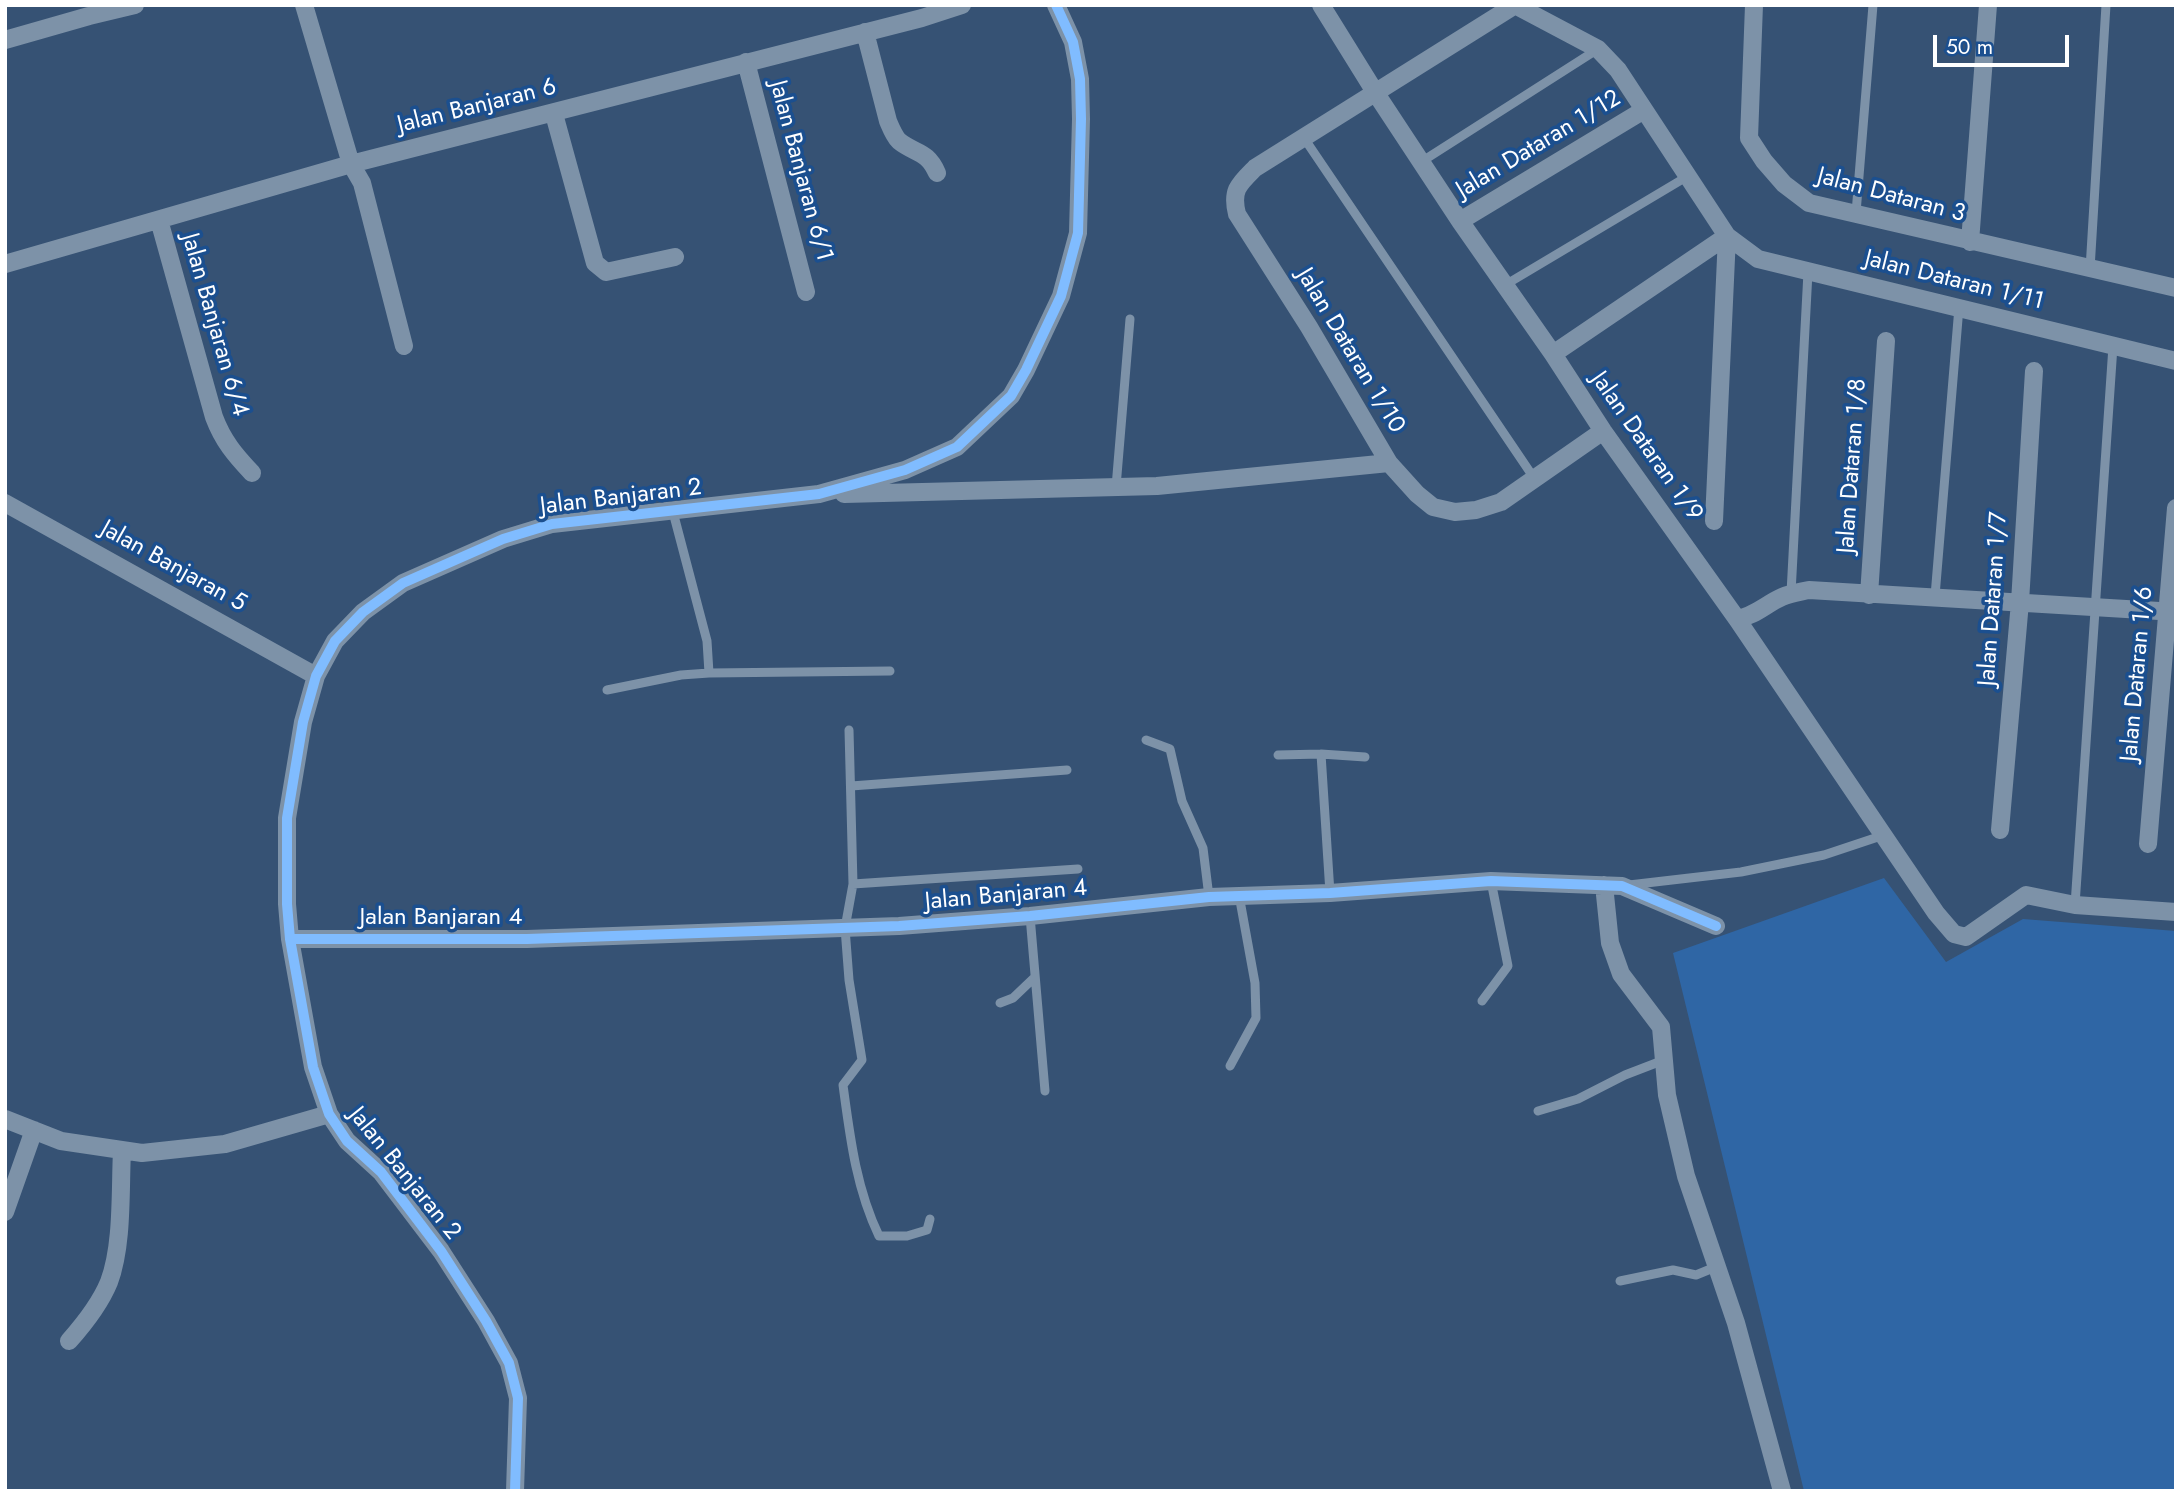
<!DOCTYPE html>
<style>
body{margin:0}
#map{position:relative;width:2181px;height:1496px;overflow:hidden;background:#365274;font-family:Jost,sans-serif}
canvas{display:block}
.frame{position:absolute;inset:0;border:7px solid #fff;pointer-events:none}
.scale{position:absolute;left:1933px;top:35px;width:136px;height:32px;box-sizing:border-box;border:4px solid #fff;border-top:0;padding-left:9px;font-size:21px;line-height:24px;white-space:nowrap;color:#fff;-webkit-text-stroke:5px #1b4f8f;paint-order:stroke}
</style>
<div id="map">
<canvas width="2181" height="1496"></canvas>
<div class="frame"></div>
<div class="scale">50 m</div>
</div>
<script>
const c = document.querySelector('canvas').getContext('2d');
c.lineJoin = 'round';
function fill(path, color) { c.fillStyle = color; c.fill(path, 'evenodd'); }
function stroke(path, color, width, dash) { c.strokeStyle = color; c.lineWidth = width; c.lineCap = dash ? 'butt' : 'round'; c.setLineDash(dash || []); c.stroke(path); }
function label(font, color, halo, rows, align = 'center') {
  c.font = font + ' Jost,sans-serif'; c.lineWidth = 7; c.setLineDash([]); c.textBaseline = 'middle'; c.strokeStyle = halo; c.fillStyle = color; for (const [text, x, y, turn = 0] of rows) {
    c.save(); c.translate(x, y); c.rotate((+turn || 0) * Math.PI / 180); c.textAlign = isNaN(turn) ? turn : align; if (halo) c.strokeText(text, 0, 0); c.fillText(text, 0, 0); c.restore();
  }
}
const green = new Path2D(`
 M1884 878 1946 962 2023 919 2176 931V1491H1804L1673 953Z`);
const lane = new Path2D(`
 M1304 138 1534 478
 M1421 162 1598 49
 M1856 213 1873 5
 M2090 269 2106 5
 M1505 285 1688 176
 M1116 487 1130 319
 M1791 593 1808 272
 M1935 596 1959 307
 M709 673 890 671
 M607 690 681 675 709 673 707 641 673 512
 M849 730 853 884 845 928 849 980 862 1060 843 1085C850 1137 856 1188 879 1236H907L927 1230 930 1219
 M1146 740 1170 749 1182 801 1203 848 1209 897
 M1278 755 1321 754
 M851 786 1067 770
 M853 884 1078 869
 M1629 885 1741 872 1824 855 1884 835
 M1330 893 1321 754 1365 757
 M2075 905 2113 346
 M1030 916 1045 1091
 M1482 1001 1508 966 1491 881
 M1000 1003 1013 998 1035 977
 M1230 1066 1256 1018 1255 983 1239 895
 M1538 1111 1578 1099 1625 1075 1664 1060
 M1620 1281 1673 1270 1696 1275 1718 1266`);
const street = new Path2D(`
 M304 5 351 164 362 183 404 346
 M1321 5 1375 92 1460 221 1553 354 1603 431 1737 619 1936 913 1954 934 1966 937 2026 895 2075 905 2176 912
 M1515 5 1255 168C1239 184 1231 190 1237 214L1309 327 1389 463 1417 494 1433 507 1455 512 1476 510 1501 502 1603 431
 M1515 5 1598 49 1618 70 1727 236 1758 259 2176 361
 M1754 5 1749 138 1764 161 1784 184 1809 203 2176 288
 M865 32 888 121C891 128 894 136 899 141 915 154 927 150 937 173
 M5 40 89 16 135 5
 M746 62 806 292
 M554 114 595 263 606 272 675 257
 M159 220 214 417C223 441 235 455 252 473
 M1460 221 1644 110
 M1970 242 1988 5
 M5 264 351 164 922 18 962 5
 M1553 354 1727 236
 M844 494 1157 486 1389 463
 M5 503 316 676
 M1714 521 1727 236
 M1869 595 1886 341
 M1737 619C1755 616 1766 604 1782 597 1791 593 1800 592 1809 590L2176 612
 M2000 830 2020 602 2034 371
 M2148 844 2176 508
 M1604 885 1610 943 1621 974 1661 1027 1667 1095 1686 1176 1736 1323 1782 1491
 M290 939H527L899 926 1030 916 1209 897 1330 893 1491 881 1622 886 1716 926
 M5 1119 61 1141 142 1153 225 1144 329 1114
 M5 1212 34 1130
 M69 1341C85 1323 100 1304 109 1282 123 1245 120 1190 122 1150
 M515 1491 518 1398 509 1363 486 1321 441 1251 381 1172 347 1141 329 1114 313 1067 290 939 287 904V818L303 722 316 676 335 641 363 612 403 583 503 539 552 524 819 494 905 470 957 447 1011 396 1026 370 1061 296 1078 233 1081 119 1080 79 1073 42 1056 5`);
const cycleway = new Path2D(`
 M290 939H527L899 926 1030 916 1209 897 1330 893 1491 881 1622 886 1716 926
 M515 1491 518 1398 509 1363 486 1321 441 1251 381 1172 347 1141 329 1114 313 1067 290 939 287 904V818L303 722 316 676 335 641 363 612 403 583 503 539 552 524 819 494 905 470 957 447 1011 396 1026 370 1061 296 1078 233 1081 119 1080 79 1073 42 1056 5`);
const streetNames = [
 ["Jalan Banjaran 6",477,107,-14],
 ["Jalan Dataran 1/12",1539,145,-31],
 ["Jalan Banjaran 6/1",800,171,75],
 ["Jalan Dataran 3",1891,196,15],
 ["Jalan Dataran 1/11",1954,281,14],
 ["Jalan Banjaran 6/4",214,325,74],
 ["Jalan Dataran 1/10",1350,351,59],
 ["Jalan Dataran 1/9",1646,447,55],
 ["Jalan Dataran 1/8",1853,466,-86],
 ["Jalan Banjaran 2",621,498,-7],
 ["Jalan Banjaran 5",173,567,29],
 ["Jalan Dataran 1/7",1994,599,-86],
 ["Jalan Dataran 1/6",2138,674,-85],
 ["Jalan Banjaran 4",1006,896,-5],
 ["Jalan Banjaran 4",441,918],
 ["Jalan Banjaran 2",404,1174,51]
];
fill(green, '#2f66a5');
stroke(lane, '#7d92a8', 9);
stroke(street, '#7d92a8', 18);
stroke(cycleway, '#80bcff', 10);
label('24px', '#fff', '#1b4f8f', streetNames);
</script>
